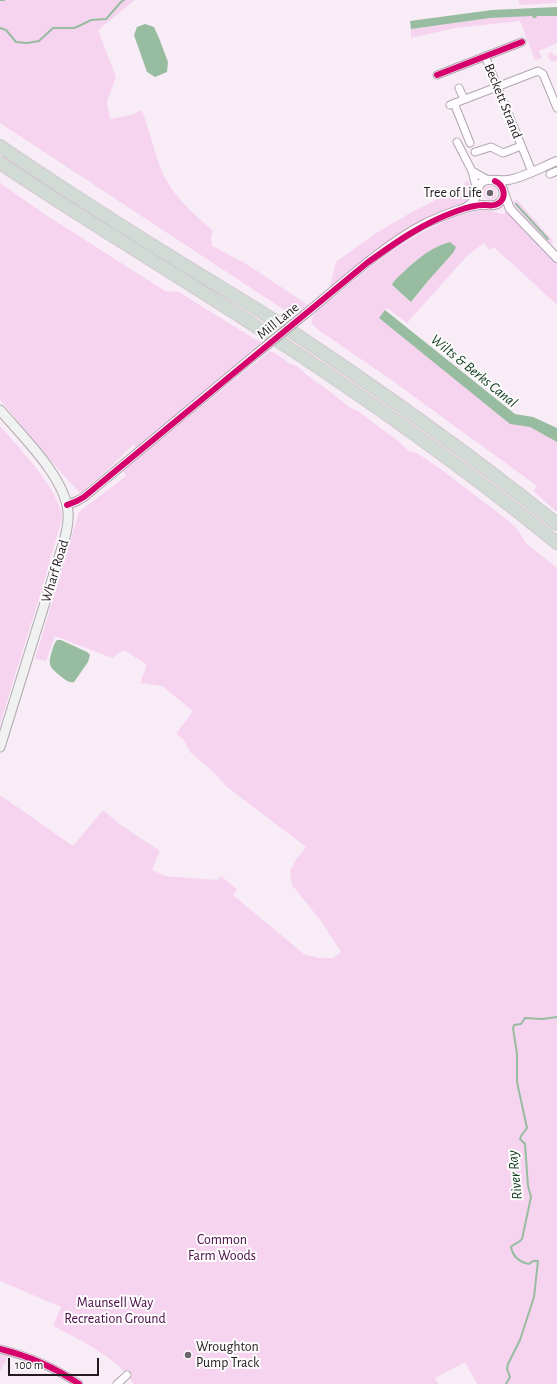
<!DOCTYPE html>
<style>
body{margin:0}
#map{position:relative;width:557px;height:1384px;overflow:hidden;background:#f8ecf6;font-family:"Alegreya Sans",sans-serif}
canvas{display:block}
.scale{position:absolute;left:8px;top:1358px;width:91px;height:18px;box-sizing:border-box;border:2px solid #231a22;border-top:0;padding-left:5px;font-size:12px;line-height:14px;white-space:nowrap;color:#231a22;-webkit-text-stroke:3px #fcfcfc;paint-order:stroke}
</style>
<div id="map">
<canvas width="557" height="1384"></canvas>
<div class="scale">100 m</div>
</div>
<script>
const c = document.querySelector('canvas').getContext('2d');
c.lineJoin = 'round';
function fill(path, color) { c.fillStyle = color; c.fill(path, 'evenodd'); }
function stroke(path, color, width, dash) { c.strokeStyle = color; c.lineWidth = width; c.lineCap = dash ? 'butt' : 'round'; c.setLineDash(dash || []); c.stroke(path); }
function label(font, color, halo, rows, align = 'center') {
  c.font = font + ' "Alegreya Sans",sans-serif'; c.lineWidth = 4; c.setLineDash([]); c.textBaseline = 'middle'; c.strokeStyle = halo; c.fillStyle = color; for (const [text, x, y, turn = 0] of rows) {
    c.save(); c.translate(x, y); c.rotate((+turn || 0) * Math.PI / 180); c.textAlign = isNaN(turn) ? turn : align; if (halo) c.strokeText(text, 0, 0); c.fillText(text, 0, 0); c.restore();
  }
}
const green = new Path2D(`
 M0 0H135L98 30 116 77 107 101 110 119 131 115 142 110C149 130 155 154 163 174 174 197 194 214 213 231L211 236 212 246 245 263 308 305 292 315 0 123Z
 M519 0H557V3L519 5Z
 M519 16H532L533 18H536L537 16H557V43L539 51 542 58 535 60 520 21 456 28 411 38V29L490 18Z
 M552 52 554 56 557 55V60L552 62 548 57 549 53Z
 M468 180 470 187V200L462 205 447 210 329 290 336 262 376 233 412 212 461 187Z
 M0 183 46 215 165 291 179 292 261 343 136 449 134 444 104 473 80 493 57 468 0 400Z
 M483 193a7 7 0 1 1 14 0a7 7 0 1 1-14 0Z
 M517 200 552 240 553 243 549 244 546 241 519 211 512 202Z
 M484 210 504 214 506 212 511 215 557 263V305L494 247 489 250 484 243 467 256 407 323 387 308 379 318 516 425 530 427 557 442V512L533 491 537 486 387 377 317 329C313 325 309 321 313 316 316 310 332 299 338 294 364 273 389 250 419 234 439 224 462 212 484 210ZM450 242 453 253 428 281 412 302 392 286 394 281C411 265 427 248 450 242Z
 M270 351 280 356 288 363 297 366 308 376 328 390 349 407 358 411 398 441 409 451 417 453 442 470 510 522 517 529 527 544 557 568V1384H477L465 1362 435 1378 439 1384H134C115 1356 82 1341 53 1326L61 1307 0 1281V795L73 846 103 810 118 823 160 851 152 870 165 876 217 880 221 876 237 889 233 895 304 954 319 958H333L341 952 321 921 292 885 290 871 295 861 306 847 227 787 212 771 190 752 184 740 176 734 193 711 162 686 140 683 147 665 124 650 112 658 55 636 46 661 35 659 79 512 126 476 123 470Z
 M0 426C18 447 60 490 62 518L44 582 0 724Z
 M0 1354 8 1356 0 1372Z`);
const water = new Path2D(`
 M557 7V16H537L536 18H533L532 16 490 18 411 29 410 21 492 10Z
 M145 24 154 27 159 38 168 62 167 72 155 77 147 72 134 35 137 27Z
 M450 242 456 247 453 253 428 281 411 302 392 285 394 281C411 265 427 248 450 242Z
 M385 310 515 414 533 417 557 428V442L530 427 510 424 379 318Z
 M57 640H61L87 652 90 655 88 662 74 682C69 683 67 681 63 678 51 668 47 667 52 651 53 647 54 644 57 640Z`);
const stream = new Path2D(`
 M0 0H4
 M0 28 6 30 16 42 27 43 39 41 53 28H74L79 26 91 20 106 19 121 2 124 0
 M516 204 548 239
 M506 1384 510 1377 507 1369 508 1364 520 1340 534 1297 538 1261H533L529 1264C519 1262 513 1257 511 1247 515 1243 519 1243 522 1239L531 1197 528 1186 525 1144 520 1139 521 1136 527 1128 517 1082V1054L513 1028 514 1025 521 1024 525 1018 542 1019 557 1017`);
const minor = new Path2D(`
 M485 56 532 172
 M437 75 522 42
 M459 88 464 99
 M454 103 470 143
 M450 105 538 71 543 74 557 108
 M457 142 472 171 477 191
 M475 152 491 147 503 153 521 146
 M472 171 488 180
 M550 174 557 171
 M0 1349C29 1356 54 1367 79 1384
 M117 1384 127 1375`);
const tertiary = new Path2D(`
 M504 193 510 209 557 258
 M465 208C470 205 475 200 477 194 478 189 478 184 484 181 489 178 501 181 508 180 523 178 542 167 557 161
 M304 315C341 285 383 245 426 223 440 217 469 204 484 205 490 205 494 207 499 203 507 196 504 185 495 181
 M67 505 77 501 84 497 256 354`);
const secondary = new Path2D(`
 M0 410C22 436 65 477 68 512 69 525 65 538 61 551L0 747`);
const motorway = new Path2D(`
 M0 146C57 185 115 222 173 258 208 280 243 300 277 322 373 385 467 452 557 524
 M0 163C86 221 176 274 263 331 365 397 463 467 557 543`);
const tertiaryBridge = new Path2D(`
 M256 354 304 315`);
const cycleway = new Path2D(`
 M437 75 522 42
 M67 505 77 501 84 497 367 263C396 242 423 223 457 211 465 208 476 205 484 205 490 205 494 207 499 203 507 197 504 185 495 181
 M0 1349C29 1356 54 1367 79 1384`);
const markers = [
 [490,193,4,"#6e646c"],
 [188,1355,4,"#6e646c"]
];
const streetNames = [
 ["Beckett Strand",503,101,68],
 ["Mill Lane",278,321,-39],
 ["Wharf Road",55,571,-73]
];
const poiNames = [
 ["Tree of Life",482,193],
 ["Wroughton",196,1347,"left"],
 ["Pump Track",196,1363,"left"]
];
const parkNames = [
 ["Common",222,1240],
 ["Farm Woods",222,1256],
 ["Maunsell Way",115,1303],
 ["Recreation Ground",115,1319]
];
const waterNames = [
 ["Wilts & Berks Canal",474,371,39],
 ["River Ray",515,1175,-96]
];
fill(green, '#f6d4f0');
fill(water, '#97bca0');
stroke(stream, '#97bca0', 2);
stroke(minor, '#b1a7af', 9);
stroke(tertiary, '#b1a7af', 10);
stroke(secondary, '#b1a7af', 11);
stroke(motorway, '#d1cad0', 14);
stroke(minor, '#fefcfe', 7);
stroke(tertiary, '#fefcfe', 8);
stroke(secondary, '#f0f2f1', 9);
stroke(motorway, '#d1dad4', 12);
stroke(tertiaryBridge, '#b1a7af', 10, []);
stroke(tertiaryBridge, '#fefcfe', 8);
stroke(cycleway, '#d6006c', 6);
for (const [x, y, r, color] of markers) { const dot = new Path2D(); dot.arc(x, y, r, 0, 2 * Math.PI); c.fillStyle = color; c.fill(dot); stroke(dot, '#fcfcfc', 1.5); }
label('14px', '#231a22', '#fcfcfc', streetNames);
label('14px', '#231a22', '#fcfcfc', poiNames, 'right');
label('14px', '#4a0745', '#fcfcfc', parkNames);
label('italic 15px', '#113d1f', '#fcfcfc', waterNames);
</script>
